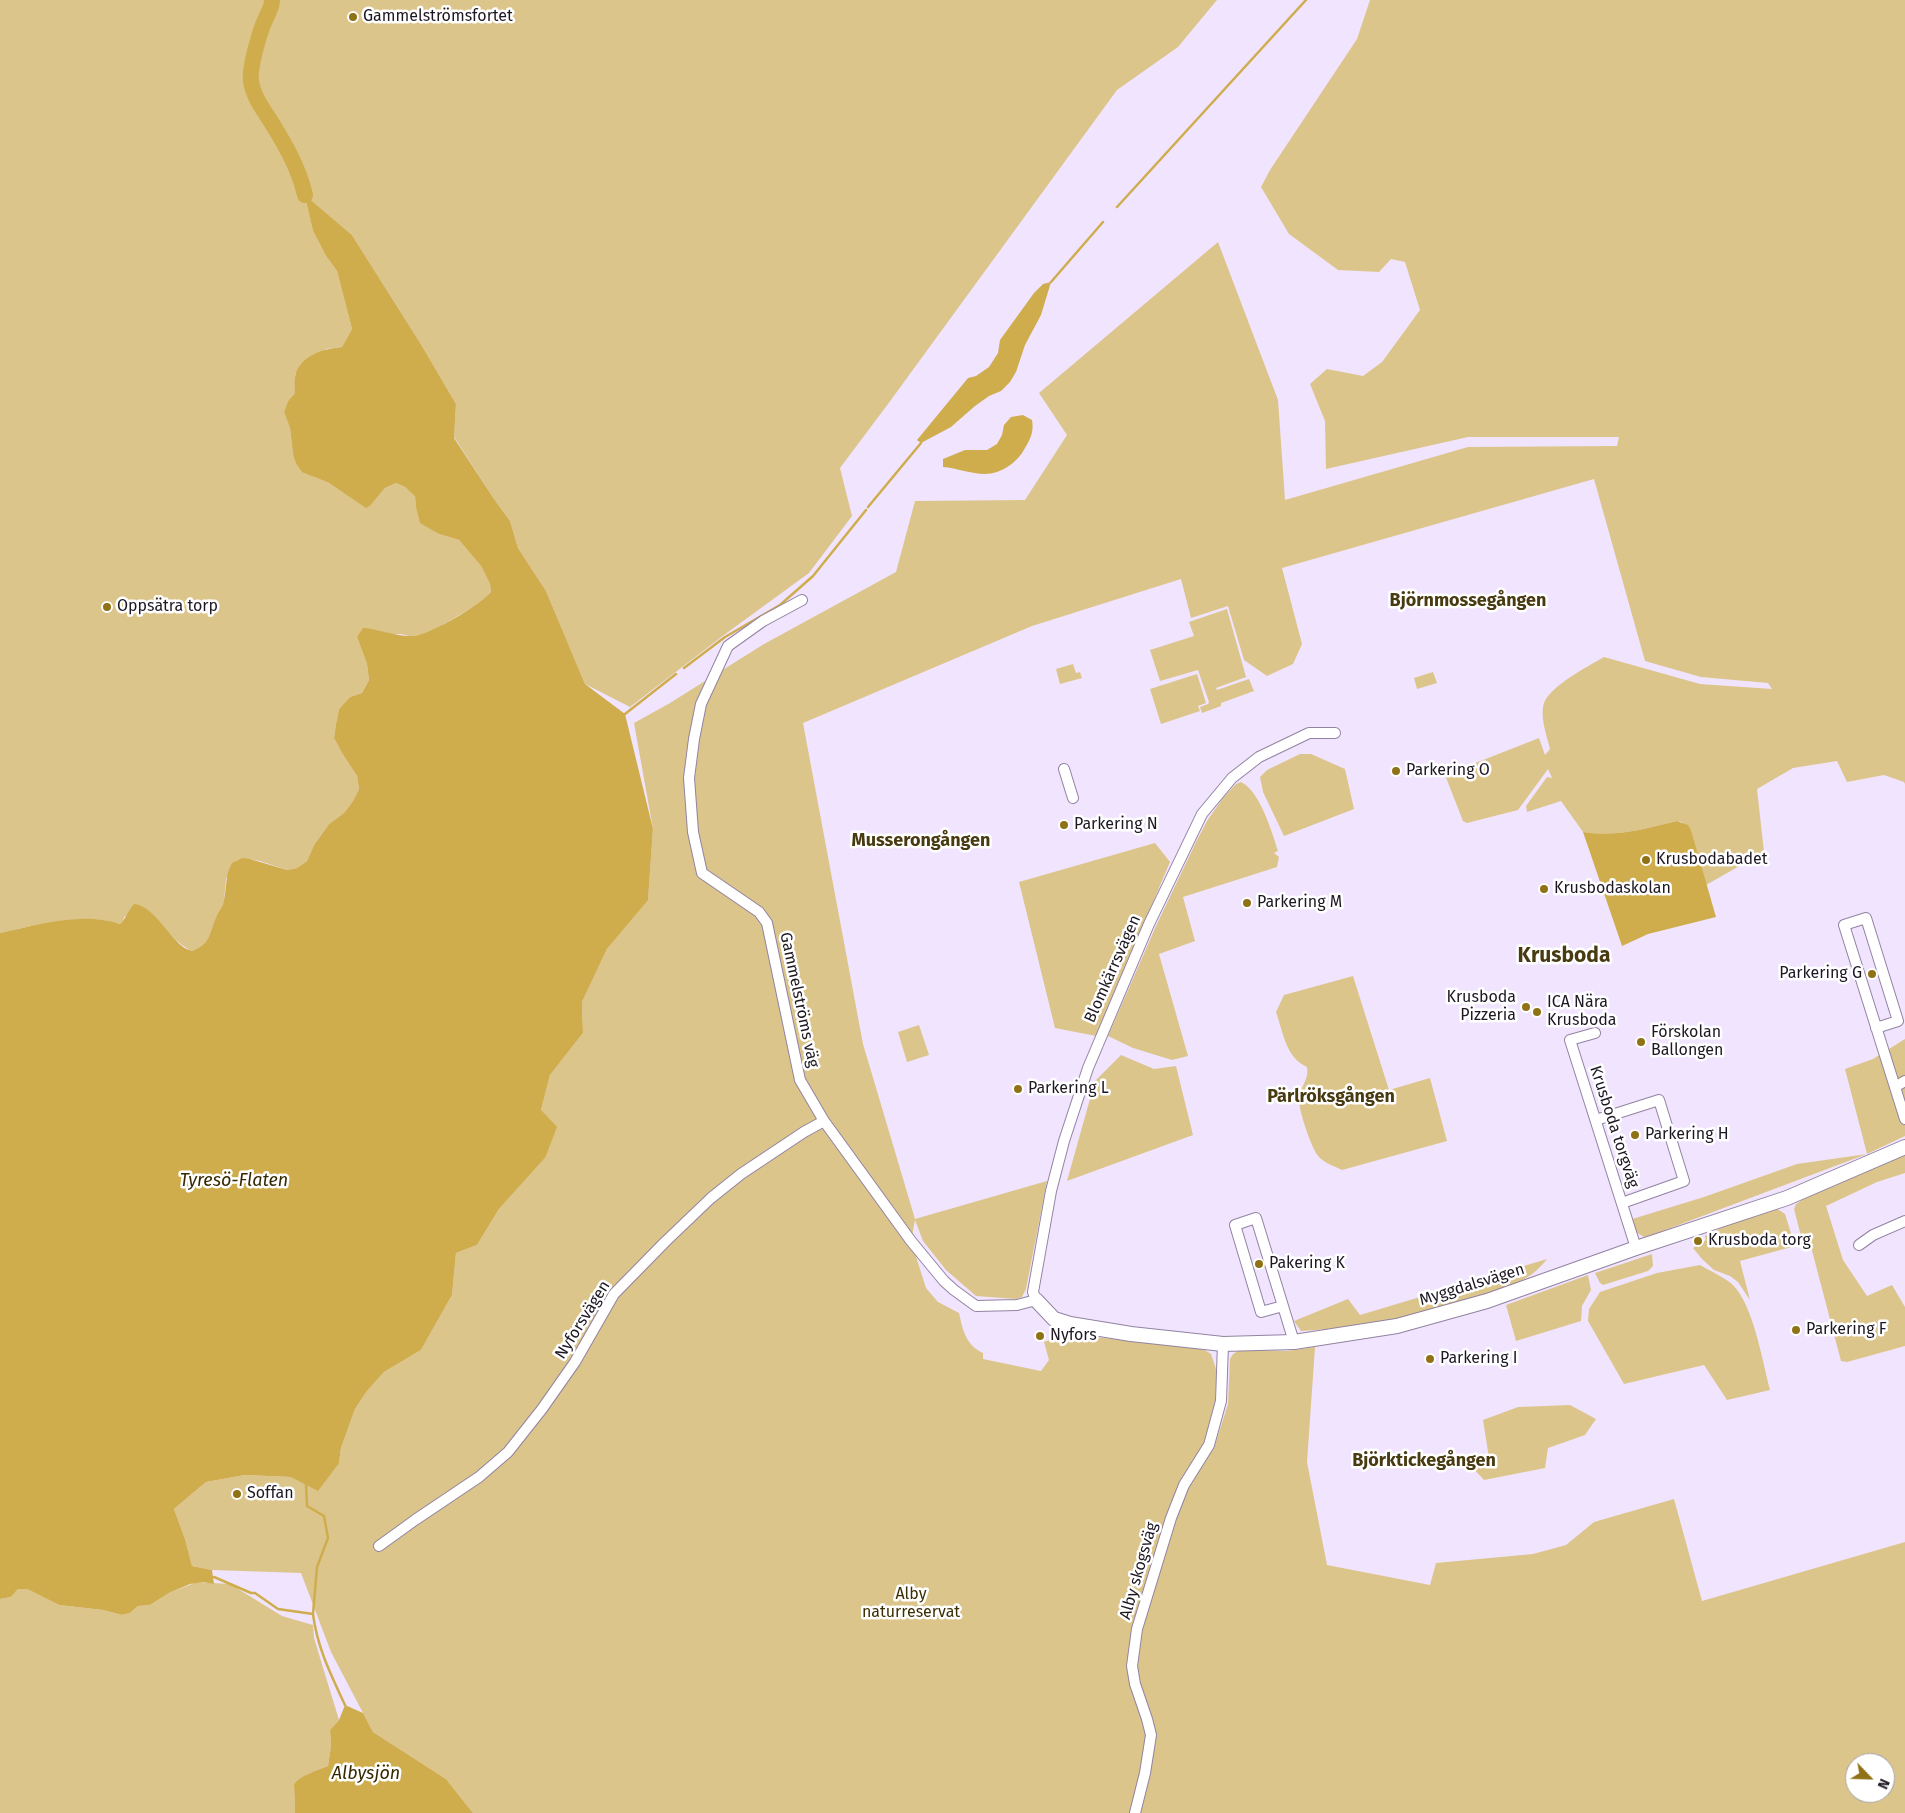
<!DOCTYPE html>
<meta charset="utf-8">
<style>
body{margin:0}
#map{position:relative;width:1905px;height:1813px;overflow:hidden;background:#f1e4ff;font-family:"Fira Sans",sans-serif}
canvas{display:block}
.north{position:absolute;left:1845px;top:1753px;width:50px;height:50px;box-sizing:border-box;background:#fff;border:1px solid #a5a2a7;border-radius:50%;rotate:114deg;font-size:14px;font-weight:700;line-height:20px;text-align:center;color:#1d1722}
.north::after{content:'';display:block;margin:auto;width:18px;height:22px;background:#8f7216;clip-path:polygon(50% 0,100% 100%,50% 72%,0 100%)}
</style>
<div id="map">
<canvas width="1905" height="1813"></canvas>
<div class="north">N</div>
</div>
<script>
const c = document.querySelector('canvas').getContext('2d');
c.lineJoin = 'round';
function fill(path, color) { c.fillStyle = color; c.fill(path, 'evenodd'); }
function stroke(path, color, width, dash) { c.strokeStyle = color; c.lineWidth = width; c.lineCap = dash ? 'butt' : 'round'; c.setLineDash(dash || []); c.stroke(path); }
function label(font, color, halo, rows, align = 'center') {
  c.font = font + ' "Fira Sans",sans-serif'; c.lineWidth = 5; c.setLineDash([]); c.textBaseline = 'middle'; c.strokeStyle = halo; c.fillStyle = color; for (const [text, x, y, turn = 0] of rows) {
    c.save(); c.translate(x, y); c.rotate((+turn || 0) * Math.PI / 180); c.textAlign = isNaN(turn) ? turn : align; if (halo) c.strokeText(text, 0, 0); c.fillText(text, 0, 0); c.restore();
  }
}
const green = new Path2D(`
 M0 0H1217L1178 47 1117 90 888 404 840 468 852 516 809 573 724 635 630 707 585 684 546 591 518 548 510 521 494 499 454 437 456 404 422 346 352 235 306 196 313 231 326 256 337 271 352 329 342 347 326 349 295 374V393L288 401 284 412 290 428 293 454 314 477 329 483 366 507 371 505 385 488 396 483 405 487 415 495 416 507 439 534 459 540 481 566 490 584 491 592 485 600 434 630 414 637 401 634 357 637 367 664 369 680 362 693 350 697 339 709 336 724 334 738 342 753 357 776 359 789 353 801 344 813 329 824 314 845 307 861 297 868 287 870 260 861 250 859 237 860 226 879 224 901 210 938 201 948 192 951C173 942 160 921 143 907L124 917 123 921 120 924C85 912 35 925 0 933Z
 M1370 0H1905V784L1904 782 1884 775 1847 782 1837 761 1793 768 1757 789 1764 852 1706 885 1691 830 1682 822 1677 821C1643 829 1618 837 1583 832L1561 801 1527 812 1526 806 1547 777 1552 778 1548 769 1518 810 1467 823 1463 821 1445 775 1539 738 1545 755 1550 749C1547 736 1541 721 1543 707 1545 688 1589 666 1604 657L1700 684 1772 689 1768 683 1701 677 1645 661 1594 479 1282 568 1302 644 1293 664 1267 676 1244 660 1228 606 1191 618 1181 579 1032 626 803 723 863 1044 915 1219 1047 1181 1026 1289 1022 1297 1016 1299 976 1296 946 1270 923 1241 915 1220 911 1241 926 1288 938 1302 959 1313C963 1331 966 1345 983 1353V1359L1041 1371 1049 1360 1044 1342 1067 1334 1203 1349 1211 1354 1217 1372 1215 1401 1204 1444 1181 1479 1167 1512 1160 1536 1167 1544 1184 1493 1214 1448 1228 1404 1230 1359 1233 1354 1240 1350 1287 1351 1315 1347 1307 1462 1327 1565 1430 1585 1436 1563 1533 1554 1566 1545 1594 1522 1674 1499 1702 1601 1905 1542V1813H473L446 1779 373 1732 331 1652 301 1573 212 1570 192 1566 185 1539 174 1509 206 1482 245 1475 291 1477 339 1463 341 1448 355 1409 367 1391 384 1372 421 1350 452 1295 456 1253 477 1245 499 1209 545 1158 541 1110 550 1075 583 1033 582 1002 607 949 648 899 653 829 634 723 670 703 764 644 896 572 915 501 1025 500 1067 435 1039 393 1218 242 1278 400 1285 500 1468 447 1617 446 1619 437H1468L1326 469 1325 421 1310 384 1327 369 1363 376 1382 362 1420 310 1405 262 1391 259 1379 272 1338 270 1289 234 1261 187 1270 170 1357 39ZM1855 1763H1885V1793H1855Z
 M1227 609 1246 677 1216 688 1217 690 1249 679 1254 691 1221 703V706L1202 713 1200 707 1208 704 1209 702 1198 670 1160 681 1150 650 1194 636 1189 622Z
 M1073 664 1076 673 1080 672 1082 678 1060 684 1056 669Z
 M1433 672 1437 683 1417 689 1414 678Z
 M1197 674 1206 703 1198 706 1200 711 1161 724 1150 689Z
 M1300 754H1311L1345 769 1354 809 1284 836 1263 792 1260 777 1267 770Z
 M1241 782C1260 791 1272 832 1278 851L1274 853 1279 857 1277 867 1183 897 1195 941 1159 954 1188 1056 1172 1060 1133 1048 1108 1036 1156 926 1197 840 1207 821 1223 798 1236 784Z
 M1155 843 1170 862 1096 1036 1055 1028 1019 882Z
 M1353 976 1389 1090 1430 1078 1447 1141 1342 1170C1334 1166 1324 1163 1318 1156 1311 1147 1299 1111 1299 1100 1300 1085 1309 1082 1307 1067 1286 1058 1283 1032 1276 1012L1284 995Z
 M919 1025 929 1055 907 1062 898 1032Z
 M1905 1039V1136L1867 1154 1652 1235 1644 1237 1636 1232 1629 1220 1704 1197 1797 1164 1867 1154 1845 1069 1873 1059Z
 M1121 1055 1154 1069 1176 1066 1193 1135 1067 1181 1095 1081Z
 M1905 1155V1173L1877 1182 1826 1206 1843 1260 1867 1296 1892 1285 1905 1307V1346L1847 1362 1841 1361 1810 1243 1803 1244 1794 1209 1796 1204 1807 1197Z
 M1776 1208 1785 1214 1795 1246 1740 1261 1750 1300 1738 1282 1730 1276 1714 1270 1702 1259 1693 1248 1706 1240 1705 1236 1727 1225Z
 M1652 1254 1653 1266 1648 1271 1603 1285 1600 1283 1595 1273Z
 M1547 1259C1544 1263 1540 1267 1537 1270 1524 1282 1504 1288 1488 1293 1429 1313 1364 1328 1301 1331L1294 1321 1348 1299 1360 1315Z
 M1700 1265C1710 1271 1724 1277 1733 1285 1754 1307 1762 1360 1770 1390L1727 1400 1704 1365 1624 1384 1588 1321 1589 1309 1600 1292 1657 1273Z
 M1588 1275 1591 1290 1582 1306 1581 1321 1516 1341 1506 1305Z
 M1570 1405 1596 1419 1585 1435 1548 1448 1545 1468 1484 1480 1468 1463 1489 1458 1483 1420 1518 1407Z
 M197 1582 230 1584 282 1616 313 1625 314 1638 339 1720 330 1730 331 1746 328 1766 308 1774 294 1784 295 1813H0V1599L11 1597 18 1589H27L59 1605 103 1610 122 1615 130 1613 138 1606 150 1605 169 1593Z`);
const water = new Path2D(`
 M305 195 352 235 422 346 456 404 454 438 494 499 510 521 518 548 546 591 585 684 625 714 653 829 648 900 607 949 582 1002 583 1033 550 1075 541 1110 557 1127 545 1158 499 1209 477 1245 456 1253 452 1295 421 1350 384 1372 367 1391 355 1409 341 1448 339 1463 318 1491 291 1477 245 1475 206 1482 174 1509 185 1539 192 1566 212 1570 214 1584 203 1582 190 1584 169 1593 150 1605 138 1606 130 1613 122 1615 103 1610 59 1605 27 1589H18L11 1597 0 1599V933C37 925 82 911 120 924 126 919 128 910 134 904 152 905 168 935 182 946 184 948 189 950 192 951 211 944 209 934 216 918 218 912 223 907 224 900 227 887 225 875 232 863L242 858 250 859 287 870 297 868 307 861 314 845 329 824 344 813 353 801 359 789 357 776 342 753 334 738 336 724 339 709 350 697 362 693 369 680 367 664 357 637 363 628C379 629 397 637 413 636 428 636 482 604 491 592L490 584 481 566 459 540 439 534 420 523 416 507 415 496 405 487 396 483 385 488 371 505 366 508 329 483 302 472 296 463 293 454 290 428 284 412 288 401 295 393C295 387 294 378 296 373 303 354 324 349 342 347L352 329 337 271 326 256 313 231Z
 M1051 282 1041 315 1025 345 1016 372 1010 382 1001 391 989 396 975 406 951 427 921 443 917 440 968 378 976 376 989 367 998 353 1000 340 1034 293 1043 284Z
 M1023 415 1032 420C1034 431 1031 438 1025 448 1018 462 1001 474 985 474 971 474 957 468 943 467V459L965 450H987L997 444 1002 435 1004 425 1011 417Z
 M1677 821 1688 825 1691 830 1716 917 1648 934 1622 946 1583 832C1618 837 1643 829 1677 821Z
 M345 1705 363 1713 373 1732 446 1779 473 1813H295L294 1784C303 1774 316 1771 328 1766L331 1746 330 1730 339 1720Z`);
const stream = new Path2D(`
 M1117 207 1306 0
 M1051 282 1103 222
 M868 507 921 443
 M684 668 725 637 780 605 813 576 866 510
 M625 714 676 674
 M306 1484 307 1506 324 1516 328 1538 317 1567 313 1614
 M214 1577 251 1593H255L278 1609 313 1614C317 1647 331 1675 345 1705`);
const river = new Path2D(`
 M272 0C272 7 269 11 266 18 260 30 249 68 251 81 253 97 265 112 273 125 287 148 299 169 305 195`);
const street = new Path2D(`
 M802 600 763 621 728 646 701 704 694 739 689 778 693 832 702 873 759 912 767 923 800 1080 824 1121 911 1241 944 1281 954 1290 976 1306 1017 1305 1036 1300 1033 1292 1051 1191 1064 1141 1088 1068 1149 924 1202 814 1232 778 1259 757 1309 733H1335
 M1064 769 1073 798
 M1876 1028 1898 1021 1866 918 1844 925 1905 1119
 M1595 1033 1570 1040 1636 1248
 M1895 1087 1905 1081
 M1596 1120 1659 1100 1684 1181 1622 1203
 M1859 1245 1873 1235 1905 1221
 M1283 1306 1261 1312 1235 1225 1256 1218 1294 1342
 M379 1546 415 1520 479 1477 508 1452 542 1409 575 1362 614 1294 665 1242 711 1198 741 1174 804 1132 824 1121
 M1135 1813 1145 1773 1151 1735 1147 1719 1135 1684 1132 1666 1137 1629 1171 1518 1184 1485 1209 1445 1221 1401 1223 1344`);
const secondary = new Path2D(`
 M1036 1300 1054 1319 1070 1324 1131 1334 1223 1344 1294 1342 1397 1326 1487 1301 1636 1248 1787 1198 1905 1147`);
const markers = [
 [353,17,5,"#8f7216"],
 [107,607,5,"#8f7216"],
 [1396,771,5,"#8f7216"],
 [1064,825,5,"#8f7216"],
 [1646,860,5,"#8f7216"],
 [1544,889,5,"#8f7216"],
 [1247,903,5,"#8f7216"],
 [1872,974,5,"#8f7216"],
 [1526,1007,5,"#8f7216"],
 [1537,1012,5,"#8f7216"],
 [1641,1042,5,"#8f7216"],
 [1018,1089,5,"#8f7216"],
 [1635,1135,5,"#8f7216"],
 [1698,1241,5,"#8f7216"],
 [1259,1264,5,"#8f7216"],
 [1796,1330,5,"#8f7216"],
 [1040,1336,5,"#8f7216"],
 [1430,1359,5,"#8f7216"],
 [237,1494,5,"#8f7216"]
];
const poiNames = [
 ["Gammelströmsfortet",363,17],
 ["Oppsätra torp",117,607],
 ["Parkering O",1406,771],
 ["Parkering N",1074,825],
 ["Krusbodabadet",1656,860],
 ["Krusbodaskolan",1554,889],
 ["Parkering M",1257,903],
 ["Parkering G",1862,974,"right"],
 ["Krusboda",1516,998,"right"],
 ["Pizzeria",1516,1016,"right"],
 ["ICA Nära",1547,1003],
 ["Krusboda",1547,1021],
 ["Förskolan",1651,1033],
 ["Ballongen",1651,1051],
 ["Parkering L",1028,1089],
 ["Parkering H",1645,1135],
 ["Krusboda torg",1708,1241],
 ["Pakering K",1269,1264],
 ["Parkering F",1806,1330],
 ["Nyfors",1050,1336],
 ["Parkering I",1440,1359],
 ["Soffan",247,1494]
];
const streetNames = [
 ["Blomkärrsvägen",1113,969,-66],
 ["Gammelströms väg",799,1000,78],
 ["Krusboda torgväg",1614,1127,72],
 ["Myggdalsvägen",1472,1285,-17],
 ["Nyforsvägen",583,1320,-58],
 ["Alby skogsväg",1139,1571,-74]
];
const parkNames = [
 ["Alby",911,1595],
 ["naturreservat",911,1613]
];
const neighbourhoodNames = [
 ["Björnmossegången",1468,601],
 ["Musserongången",921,841],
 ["Pärlröksgången",1331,1097],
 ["Björktickegången",1424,1461]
];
const waterNames = [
 ["Tyresö-Flaten",234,1181],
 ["Albysjön",366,1774]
];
const districtNames = [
 ["Krusboda",1564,956]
];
fill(green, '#dcc58a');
fill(water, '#cfad4d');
stroke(stream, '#cfad4d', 2.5);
stroke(river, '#cfad4d', 16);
stroke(street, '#9283a1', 12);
stroke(secondary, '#9283a1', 16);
stroke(street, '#fff', 10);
stroke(secondary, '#fff', 14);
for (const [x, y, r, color] of markers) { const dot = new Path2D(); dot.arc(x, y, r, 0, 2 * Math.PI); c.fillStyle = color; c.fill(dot); stroke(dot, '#fff', 2); }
label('16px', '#1d1722', '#fff', poiNames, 'left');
label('16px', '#1d1722', '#fff', streetNames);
label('16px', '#3c2e03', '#fff', parkNames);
label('bold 18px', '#483a11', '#fff', neighbourhoodNames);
label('italic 18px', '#362900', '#fff', waterNames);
label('bold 21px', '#483a11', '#fff', districtNames);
</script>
